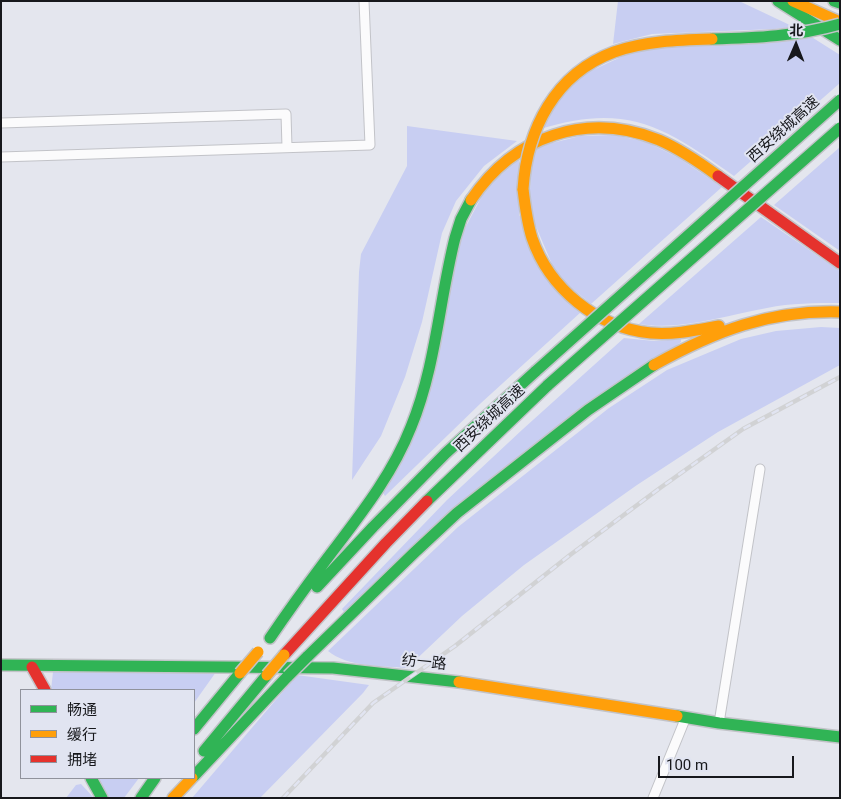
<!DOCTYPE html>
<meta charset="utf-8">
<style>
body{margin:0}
#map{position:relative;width:841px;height:799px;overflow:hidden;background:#e4e6ee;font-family:Roboto,"Noto Sans SC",sans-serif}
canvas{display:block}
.frame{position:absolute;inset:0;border:2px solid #17181c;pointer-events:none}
.legend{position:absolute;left:20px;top:689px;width:175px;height:90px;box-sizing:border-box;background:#e1e4f1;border:1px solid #90929c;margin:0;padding:6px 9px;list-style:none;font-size:15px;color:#17181c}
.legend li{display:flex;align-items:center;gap:10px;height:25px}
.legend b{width:25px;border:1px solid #90929c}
.north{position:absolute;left:771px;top:20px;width:50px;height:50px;-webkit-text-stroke:4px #e1e4f1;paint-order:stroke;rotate:1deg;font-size:14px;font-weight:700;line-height:20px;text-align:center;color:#17181c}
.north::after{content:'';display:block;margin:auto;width:18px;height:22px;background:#17181c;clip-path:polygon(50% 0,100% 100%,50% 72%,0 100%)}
.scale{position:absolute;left:658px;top:756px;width:136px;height:22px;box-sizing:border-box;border:2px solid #17181c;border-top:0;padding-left:6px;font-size:15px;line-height:18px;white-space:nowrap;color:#17181c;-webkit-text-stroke:4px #e1e4f1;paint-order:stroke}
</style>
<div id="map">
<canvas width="841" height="799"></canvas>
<div class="frame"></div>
<ul class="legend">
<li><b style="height:6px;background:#30b455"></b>畅通</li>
<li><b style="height:6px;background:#ff9f0a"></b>缓行</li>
<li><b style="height:6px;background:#e5322d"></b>拥堵</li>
</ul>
<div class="north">北</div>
<div class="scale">100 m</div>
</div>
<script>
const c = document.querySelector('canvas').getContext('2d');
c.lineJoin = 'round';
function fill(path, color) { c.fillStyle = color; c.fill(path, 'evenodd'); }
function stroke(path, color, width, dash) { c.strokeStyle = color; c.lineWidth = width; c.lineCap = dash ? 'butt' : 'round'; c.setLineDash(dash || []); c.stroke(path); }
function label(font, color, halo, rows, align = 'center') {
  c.font = font + ' Roboto,"Noto Sans SC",sans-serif'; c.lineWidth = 4; c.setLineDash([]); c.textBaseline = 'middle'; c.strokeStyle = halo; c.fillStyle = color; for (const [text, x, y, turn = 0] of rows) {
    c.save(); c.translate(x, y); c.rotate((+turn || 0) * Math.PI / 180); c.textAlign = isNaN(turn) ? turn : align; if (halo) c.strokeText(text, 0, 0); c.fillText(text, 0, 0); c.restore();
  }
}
const green = new Path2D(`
 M618 1H739L794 27 774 29 652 34 613 44Z
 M810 36 840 55V83L734 176C665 127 627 102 540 129L548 112 582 75 636 50Z
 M407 126 517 141 484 166 456 201 442 233 422 322 405 377 381 436 352 480 359 272 361 254 407 166Z
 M614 135 647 142 679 158 722 187 591 304 557 276 529 210 532 151 548 144 580 136Z
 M840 147V251L774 205Z
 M519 159V215L581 312 481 403 385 496 382 491 400 463 464 230 483 194 496 179Z
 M761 217 840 271V303C815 303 791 303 767 308 726 315 682 331 639 324Z
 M821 327 840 328V365L718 432 637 485 524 565 462 616 407 668C383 666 347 667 328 651L458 527 609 408 667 370 741 339 776 331Z
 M624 338 654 341 681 339V342L344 612 342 609 447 500 523 429Z
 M53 672H216L194 703V690H51Z
 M297 675 369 685 363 693 260 798H192Z
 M96 778H139L124 798H106Z
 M81 784 94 798H66L76 785Z`);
const street = new Path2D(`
 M1 123 286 114 287 147
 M1 157 370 145 364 1
 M719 723 760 469
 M653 798 686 717`);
const fast = new Path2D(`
 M778 1 840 40
 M834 1 840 3
 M427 501 548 385
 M317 587 373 527 446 453 536 371
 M270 638C287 613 305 588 323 564 356 520 391 478 411 427 436 366 439 301 455 238L461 219 471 200
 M307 657 414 553 457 513 588 410 654 365
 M1 665 333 668 459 682
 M677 716 719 723 840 737
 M194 729 240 673
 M204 751 267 675
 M194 776 288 676
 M91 778 102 798
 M141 798 155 778`);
const slow = new Path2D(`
 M793 1 840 22
 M523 189C525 206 527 222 532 238 549 288 597 328 651 333 674 335 697 330 719 326
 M471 200C514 136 586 111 659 140 680 149 699 162 718 176
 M654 365C715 331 769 310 840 312
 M459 682 677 716
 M173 798 192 778`);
const jam = new Path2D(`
 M718 176 840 263
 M284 655 386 543 427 501
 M32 667 45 690`);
const rail = new Path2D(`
 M283 798 373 703 455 646 570 555 660 488 743 429 840 377`);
const fastBridge = new Path2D(`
 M712 39C756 38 798 36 840 24
 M536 371 840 100
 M548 385 840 128
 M288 676 307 657`);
const slowBridge = new Path2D(`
 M523 189C527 129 555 74 614 52 645 41 679 40 712 39
 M240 673 258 652
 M267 675 284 655`);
const streetNames = [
 ["西安绕城高速",784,130,-42],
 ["西安绕城高速",490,419,-43],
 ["纺一路",424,663,6]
];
fill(green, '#c8cef2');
stroke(street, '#c2c3c8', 11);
stroke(fast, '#c2c3c8', 14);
stroke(slow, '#c2c3c8', 14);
stroke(jam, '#c2c3c8', 14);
stroke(street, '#fbfbfc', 9);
stroke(fast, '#30b455', 11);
stroke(slow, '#ff9f0a', 11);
stroke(jam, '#e5322d', 11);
stroke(rail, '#d1d2d4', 4.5);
stroke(rail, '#e1e4f1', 2.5, [8]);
stroke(fastBridge, '#c2c3c8', 14, []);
stroke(slowBridge, '#c2c3c8', 14, []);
stroke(fastBridge, '#30b455', 11);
stroke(slowBridge, '#ff9f0a', 11);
label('15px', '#17181c', '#e1e4f1', streetNames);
</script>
